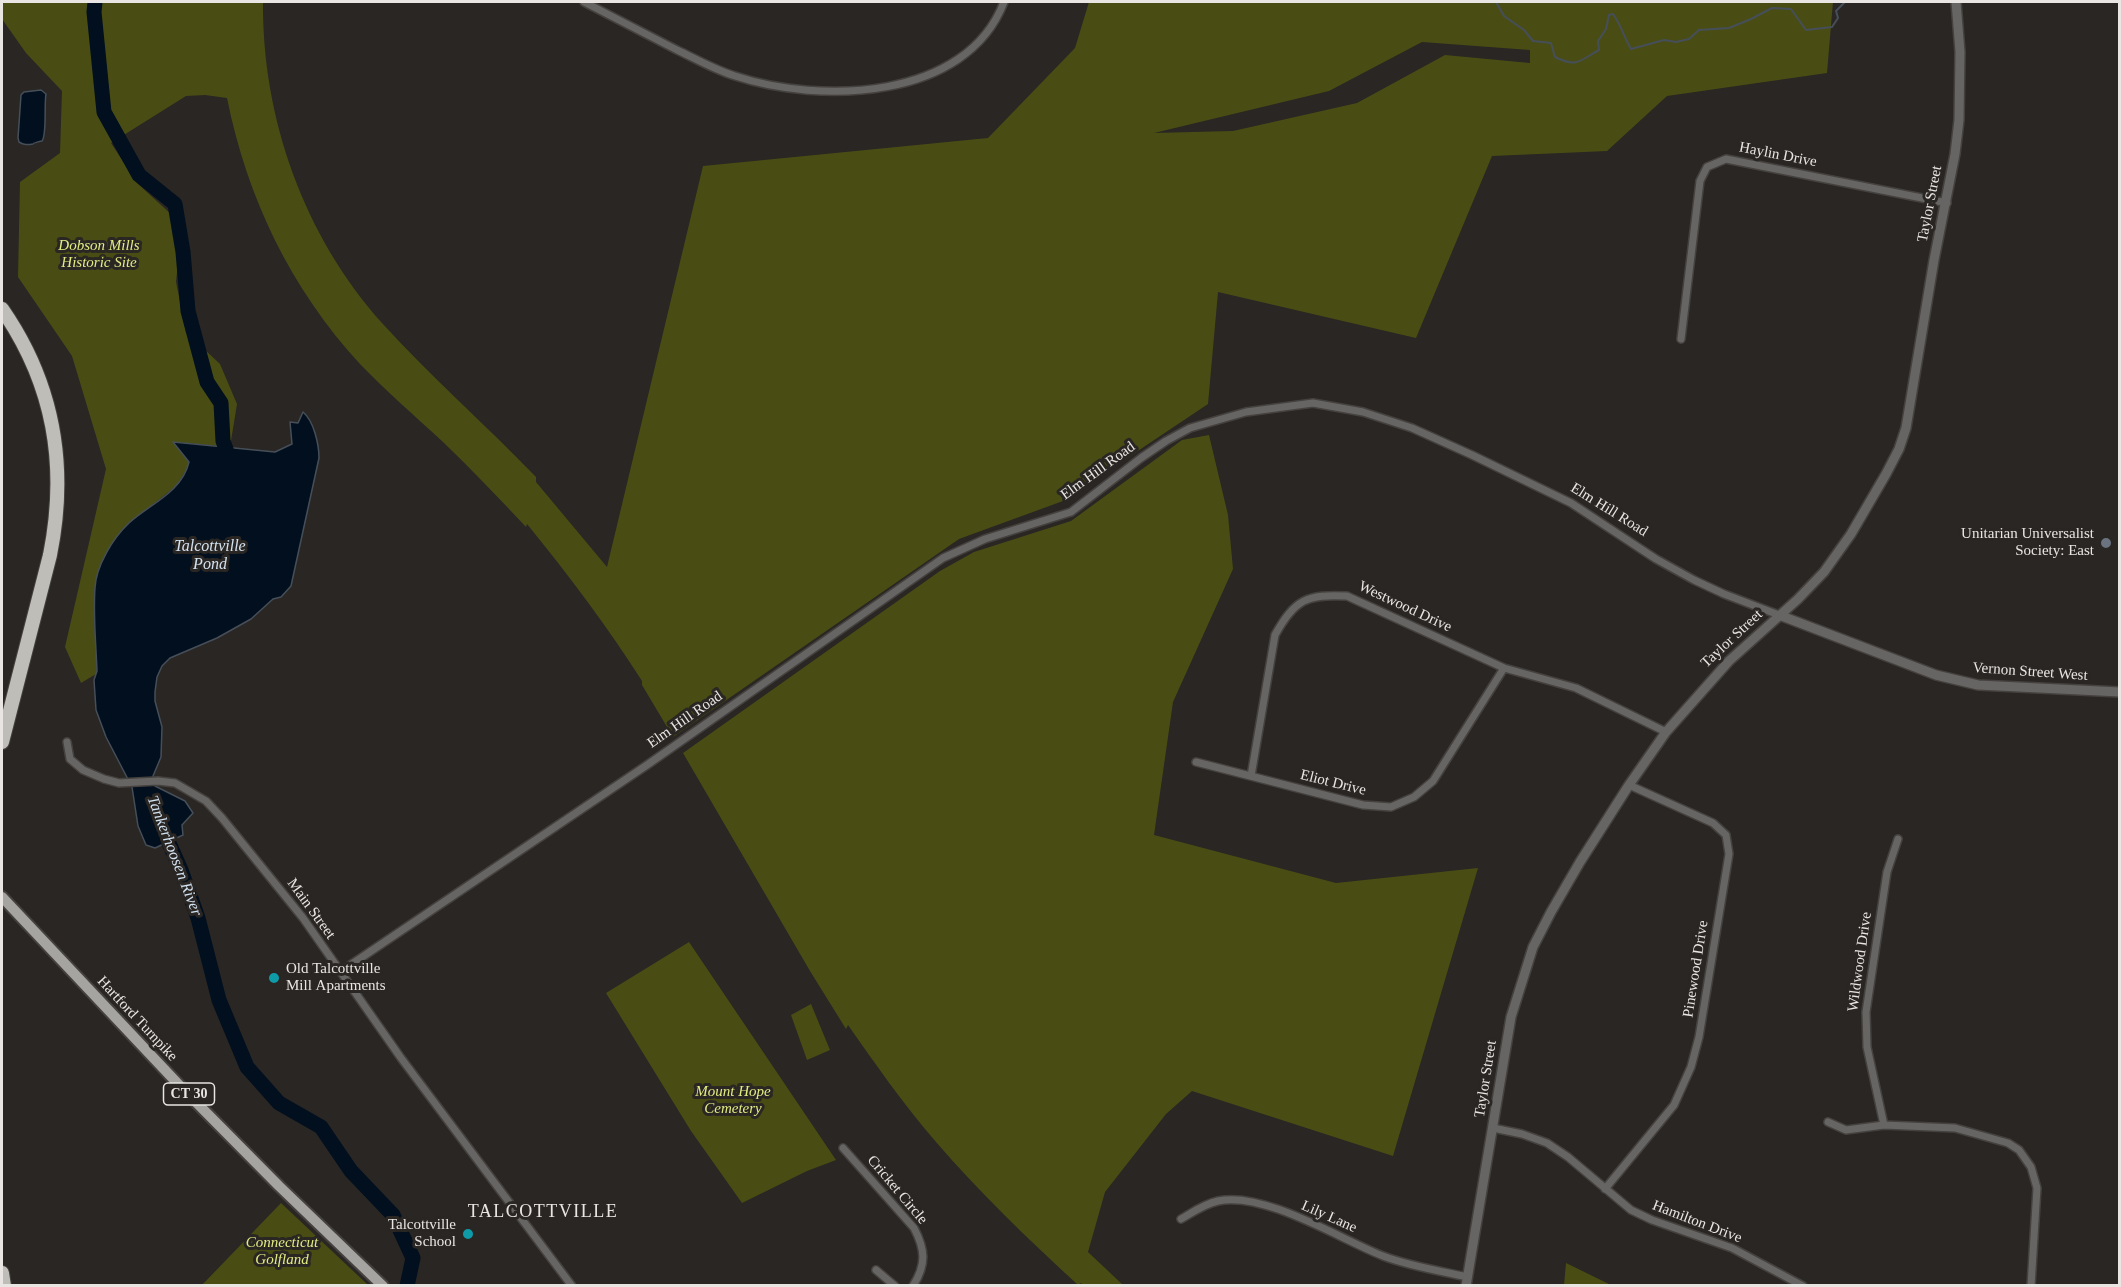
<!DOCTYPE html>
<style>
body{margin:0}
#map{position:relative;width:2121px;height:1287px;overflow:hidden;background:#292623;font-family:Georgia,serif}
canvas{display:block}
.frame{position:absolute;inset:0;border:3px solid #e8e5e3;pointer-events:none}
</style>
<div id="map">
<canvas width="2121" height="1287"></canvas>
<div class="frame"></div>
</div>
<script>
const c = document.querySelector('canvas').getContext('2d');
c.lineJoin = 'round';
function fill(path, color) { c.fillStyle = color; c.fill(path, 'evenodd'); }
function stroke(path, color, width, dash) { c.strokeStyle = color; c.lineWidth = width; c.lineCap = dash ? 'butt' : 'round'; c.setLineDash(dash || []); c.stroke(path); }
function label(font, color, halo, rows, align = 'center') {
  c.font = font + ' Georgia,serif'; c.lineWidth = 6; c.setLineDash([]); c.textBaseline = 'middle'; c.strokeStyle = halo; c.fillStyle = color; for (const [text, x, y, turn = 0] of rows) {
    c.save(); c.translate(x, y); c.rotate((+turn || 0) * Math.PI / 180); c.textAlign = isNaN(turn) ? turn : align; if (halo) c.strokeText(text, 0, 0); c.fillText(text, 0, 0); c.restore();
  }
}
const green = new Path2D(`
 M2 2H263C262 118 304 236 382 323 431 377 486 425 536 477V482L607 567 703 166 988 138 1075 48 1089 2H1833L1827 73 1667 96 1607 151 1492 156 1416 338 1218 292 1208 404 1063 501 959 539 673 737 642 685V681C608 628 571 578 531 529L527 524 526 527C499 498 472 470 443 442 415 416 386 391 360 364 291 289 247 198 227 98L205 95 186 96 111 143 137 183 172 215 179 252 176 282 186 332 220 364 237 404 230 447 174 442 188 460V467L176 486 127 525 113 543 95 586 97 671 96 674 81 683 65 647 106 469 72 356 18 277 20 182 60 153 62 91 26 53 2 19ZM1422 42 1530 50V63L1445 55 1357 103 1233 131 1154 133 1329 91Z
 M1209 435 1228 515 1233 569 1173 702 1154 835 1336 883 1478 868 1393 1156 1192 1091 1166 1114 1105 1192 1088 1252 1123 1285H1083L1081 1283 1078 1285C1029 1240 980 1193 936 1142 904 1105 876 1065 848 1025L846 1029 810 971 683 753 940 571 974 552 1071 521 1182 440Z
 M689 942 836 1160 807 1171 742 1203 691 1131 606 993Z
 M811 1004 830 1050 807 1060 791 1015Z
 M281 1203 368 1285H202Z
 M1566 1263 1611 1285H1564Z`);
const water = new Path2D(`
 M41 90 46 94C44 104 47 136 42 141 41 141 33 143 33 144 27 145 24 145 19 142L18 138 21 95 24 92Z
 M303 412C314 421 319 445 319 458L291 586 281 597 273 599 251 619 217 638 170 658 162 666 157 677 155 692V701L162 727 161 757 153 776 155 786 185 801 193 813 182 825 183 835 155 848 146 845 138 826 132 787 106 737 96 710 94 680 97 671C96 644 93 615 95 588 96 566 113 538 129 523 150 504 182 492 189 462L173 442 275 452 292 444 290 422 298 423Z`);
const stream = new Path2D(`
 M1496 2 1504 16 1524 30 1533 41 1551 43 1555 57C1577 68 1579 61 1599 50L1598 41 1606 29 1609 15 1613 14C1621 25 1624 37 1631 49L1664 40 1676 42 1689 39 1699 30 1729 28 1751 19 1772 8 1791 9 1806 30 1832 27 1838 18 1836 11 1845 2`);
const river = new Path2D(`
 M95 2 94 12 104 112 139 175 175 204 183 252 188 311 207 382 221 403 223 441 231 463
 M161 825 181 870 198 918 219 1000 247 1067 279 1103 321 1127 351 1171 393 1215 413 1258 407 1286`);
const minor = new Path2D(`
 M584 2C615 18 646 34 677 50 696 59 715 70 735 76 820 104 966 101 1004 2
 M1681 339 1700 181 1707 167 1726 159 1947 203
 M67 742 70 759 83 770 104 779 119 783 158 781 175 783 206 801 222 818 303 918 401 1058 572 1286
 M1196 762 1363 805 1391 807 1414 797 1433 781 1504 668
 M1251 776 1275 635C1295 599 1307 594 1347 596L1504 668 1576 688 1666 732
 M340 972 647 765 943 558 985 539 1071 512 1141 458 1166 441 1190 428 1246 412 1313 403 1363 412 1412 428 1472 455 1571 503 1656 559 1694 580 1724 594 1779 615
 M1828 1122 1846 1130 1884 1125 1955 1128 2008 1143 2019 1150 2031 1167 2037 1188 2031 1286
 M1884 1125 1867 1047 1866 1012 1887 872 1898 839
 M1493 1128 1522 1134 1547 1143 1568 1157 1631 1210 1652 1220 1732 1248 1803 1286
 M843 1148 914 1228C925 1249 927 1264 913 1286
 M1605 1189 1674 1105 1691 1067 1699 1037 1729 854 1726 835 1713 823 1629 785
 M1181 1219C1193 1212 1204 1204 1218 1201 1264 1191 1340 1239 1383 1256 1409 1266 1440 1271 1468 1277
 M876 1270 895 1286`);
const tertiary = new Path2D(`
 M1779 615 1936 675 1978 685 2120 692
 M1466 1286 1511 1017 1533 947 1551 912 1580 862 1629 785 1666 732 1729 661 1798 599 1824 572 1851 534 1886 474 1899 449 1906 428 1934 260 1955 154 1959 120 1960 52 1956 2`);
const primary = new Path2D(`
 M2 897 180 1086 279 1186 383 1286`);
const motorway = new Path2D(`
 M2 309C54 384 68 465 50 555L2 742
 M2 1273 4 1286`);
const markers = [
 [2106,543,6,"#6b7280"],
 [274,978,6,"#0f9aa8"],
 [468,1234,6,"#0f9aa8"]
];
const shields = [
 [189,1094,51]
];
const shieldNames = [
 ["CT 30",189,1094]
];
const streetNames = [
 ["Haylin Drive",1778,155,11],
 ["Taylor Street",1930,204,-79],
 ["Elm Hill Road",1098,471,-36],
 ["Elm Hill Road",1609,510,32],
 ["Westwood Drive",1405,607,25],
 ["Taylor Street",1732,639,-43],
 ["Vernon Street West",2030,672,4],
 ["Elm Hill Road",685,720,-35],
 ["Eliot Drive",1333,783,14],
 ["Main Street",311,909,54],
 ["Wildwood Drive",1860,962,-82],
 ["Pinewood Drive",1696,969,-81],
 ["Hartford Turnpike",137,1019,47],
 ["Taylor Street",1486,1079,-81],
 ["Cricket Circle",897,1190,50],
 ["Lily Lane",1329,1217,24],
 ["Hamilton Drive",1697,1222,21]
];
const parkNames = [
 ["Dobson Mills",99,246],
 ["Historic Site",99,263],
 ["Mount Hope",733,1092],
 ["Cemetery",733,1109],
 ["Connecticut",282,1243],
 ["Golfland",282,1260]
];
const poiNames = [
 ["Unitarian Universalist",2094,534],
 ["Society: East",2094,551],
 ["Old Talcottville",286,969,"left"],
 ["Mill Apartments",286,986,"left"],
 ["Talcottville",456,1225],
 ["School",456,1242]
];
const waterNames = [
 ["Talcottville",210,547],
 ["Pond",210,565],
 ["Tankerhoosen River",174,856,69]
];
const quarterNames = [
 ["TALCOTTVILLE",543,1212]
];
fill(green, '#494d14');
fill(water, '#010f1e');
stroke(water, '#464f59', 1.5);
stroke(stream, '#464f59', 2);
stroke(river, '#010f1e', 15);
stroke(minor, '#44413e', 10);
stroke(tertiary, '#44413e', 12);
stroke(primary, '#44413e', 14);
stroke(motorway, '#44413e', 16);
stroke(minor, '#666564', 7);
stroke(tertiary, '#666564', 9);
stroke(primary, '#a6a4a0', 10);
stroke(motorway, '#bfbdb8', 14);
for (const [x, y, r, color] of markers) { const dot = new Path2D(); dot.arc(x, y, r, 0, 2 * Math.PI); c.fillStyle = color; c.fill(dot); stroke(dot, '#292623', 2); }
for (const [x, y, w] of shields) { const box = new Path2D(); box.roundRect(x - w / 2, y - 11, w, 22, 4.5); c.fillStyle = '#292623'; c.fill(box); stroke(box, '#e8e5e3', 1.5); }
label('bold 14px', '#e8e5e3', null, shieldNames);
label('15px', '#e8e5e3', '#292623', streetNames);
label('italic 15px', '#e3ec83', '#292623', parkNames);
label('15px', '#e8e5e3', '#292623', poiNames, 'right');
label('italic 16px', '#d3e2f1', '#292623', waterNames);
c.letterSpacing = '1.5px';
label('18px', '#e8e5e3', '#292623', quarterNames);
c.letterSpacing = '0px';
</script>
